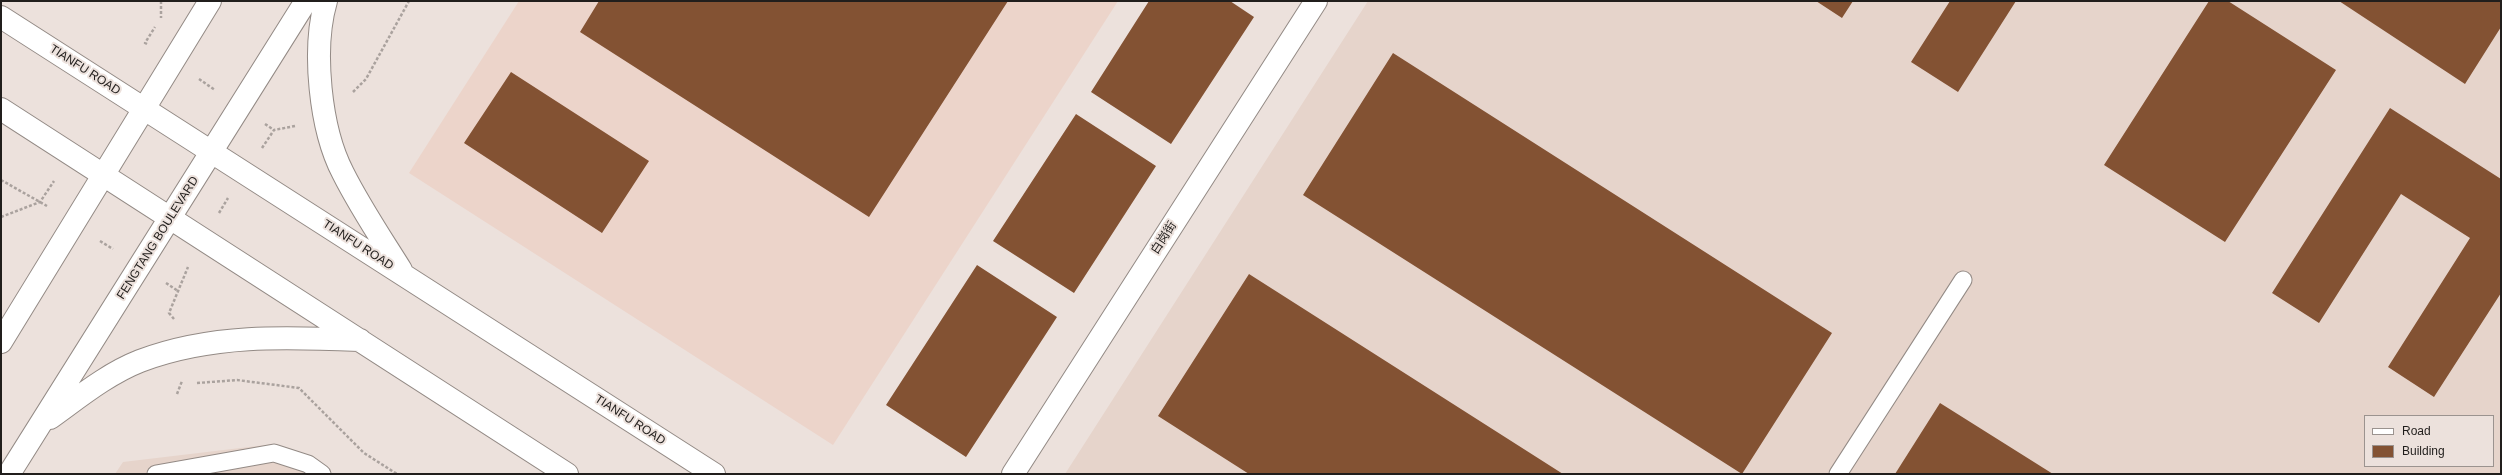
<!DOCTYPE html>
<meta charset="utf-8">
<style>
body{margin:0}
#map{position:relative;width:2502px;height:475px;overflow:hidden;background:#ece1dc;font-family:Arial,sans-serif}
canvas{display:block}
.frame{position:absolute;inset:0;border:2px solid #211e1c;pointer-events:none}
.legend{position:absolute;left:2364px;top:415px;width:130px;height:52px;box-sizing:border-box;background:#ece1dc;border:1px solid #9b938f;margin:0;padding:5px 7px;list-style:none;font-size:12px;color:#211e1c}
.legend li{display:flex;align-items:center;gap:8px;height:20px}
.legend b{width:20px;border:1px solid #9b938f}
</style>
<div id="map">
<canvas width="2502" height="475"></canvas>
<div class="frame"></div>
<ul class="legend">
<li><b style="height:5px;background:#fff"></b>Road</li>
<li><b style="height:11px;background:#835233"></b>Building</li>
</ul>
</div>
<script>
const c = document.querySelector('canvas').getContext('2d');
c.lineJoin = 'round';
function fill(path, color) { c.fillStyle = color; c.fill(path, 'evenodd'); }
function stroke(path, color, width, dash) { c.strokeStyle = color; c.lineWidth = width; c.lineCap = dash ? 'butt' : 'round'; c.setLineDash(dash || []); c.stroke(path); }
function label(font, color, halo, rows, align = 'center') {
  c.font = font + ' Arial,"Noto Sans SC",sans-serif'; c.lineWidth = 4; c.setLineDash([]); c.textBaseline = 'middle'; c.strokeStyle = halo; c.fillStyle = color; for (const [text, x, y, turn = 0] of rows) {
    c.save(); c.translate(x, y); c.rotate((+turn || 0) * Math.PI / 180); c.textAlign = isNaN(turn) ? turn : align; if (halo) c.strokeText(text, 0, 0); c.fillText(text, 0, 0); c.restore();
  }
}
const commercial = new Path2D(`
 M519 1H1118L833 445 409 173Z`);
const built = new Path2D(`
 M1368 1H2501V474H1065ZM2365 416H2493V466H2365Z
 M274 444 320 474H115L123 462Z`);
const building = new Path2D(`
 M599 1H1008L869 217 580 32Z
 M1149 1H1230L1254 17 1171 144 1091 92Z
 M1816 1H1853L1842 18Z
 M1950 1H2016L1958 92 1911 62Z
 M2209 1H2228L2336 70 2225 242 2104 165Z
 M2339 1H2501V27L2465 84Z
 M1393 53 1832 333 1742 474 1303 195Z
 M511 72 649 161 602 233 464 143Z
 M2390 108 2501 179V293L2434 397 2388 367 2470 238 2401 194 2319 323 2272 293Z
 M1076 114 1156 166 1074 293 993 241Z
 M977 265 1057 317 966 457 886 405Z
 M1249 274 1563 474H1249L1158 416Z
 M1940 403 2053 474H1895Z`);
const path = new Path2D(`
 M161 1V18
 M147 44 145 43 155 27
 M199 79 215 90
 M353 92 366 79 409 1
 M265 124 274 130
 M262 148 274 130 295 126
 M1 180 47 206
 M219 213 228 198
 M1 217 40 202 54 181
 M100 241 113 249
 M166 283 178 291
 M174 319 169 313 188 267
 M197 383 237 380 299 388 364 453 397 474
 M177 394 182 381`);
const lane = new Path2D(`
 M156 474 274 453 308 464 322 474
 M1838 474 1963 280`);
const secondary = new Path2D(`
 M1013 474 1316 1`);
const primary = new Path2D(`
 M326 1C312 49 320 129 343 173 360 207 381 238 401 270
 M1 17 714 474
 M1 109 567 474
 M1 342 210 1
 M50 418C78 398 107 374 140 361 211 334 285 337 360 340
 M9 474 306 1`);
const streetNames = [
 ["TIANFU ROAD",85,70,33],
 ["FENGTANG BOULEVARD",158,238,-58],
 ["白岗街",1164,238,-57],
 ["TIANFU ROAD",358,245,33],
 ["TIANFU ROAD",630,420,33]
];
fill(commercial, '#ecd4ca');
fill(built, '#e6d4cb');
fill(building, '#835233');
stroke(lane, '#938a85', 19);
stroke(secondary, '#938a85', 24);
stroke(primary, '#938a85', 24);
stroke(path, '#aaa29e', 2.5, [3, 2]);
stroke(lane, '#fff', 17);
stroke(secondary, '#fff', 22);
stroke(primary, '#fff', 22);
label('12px', '#211e1c', '#ece1dc', streetNames);
</script>
